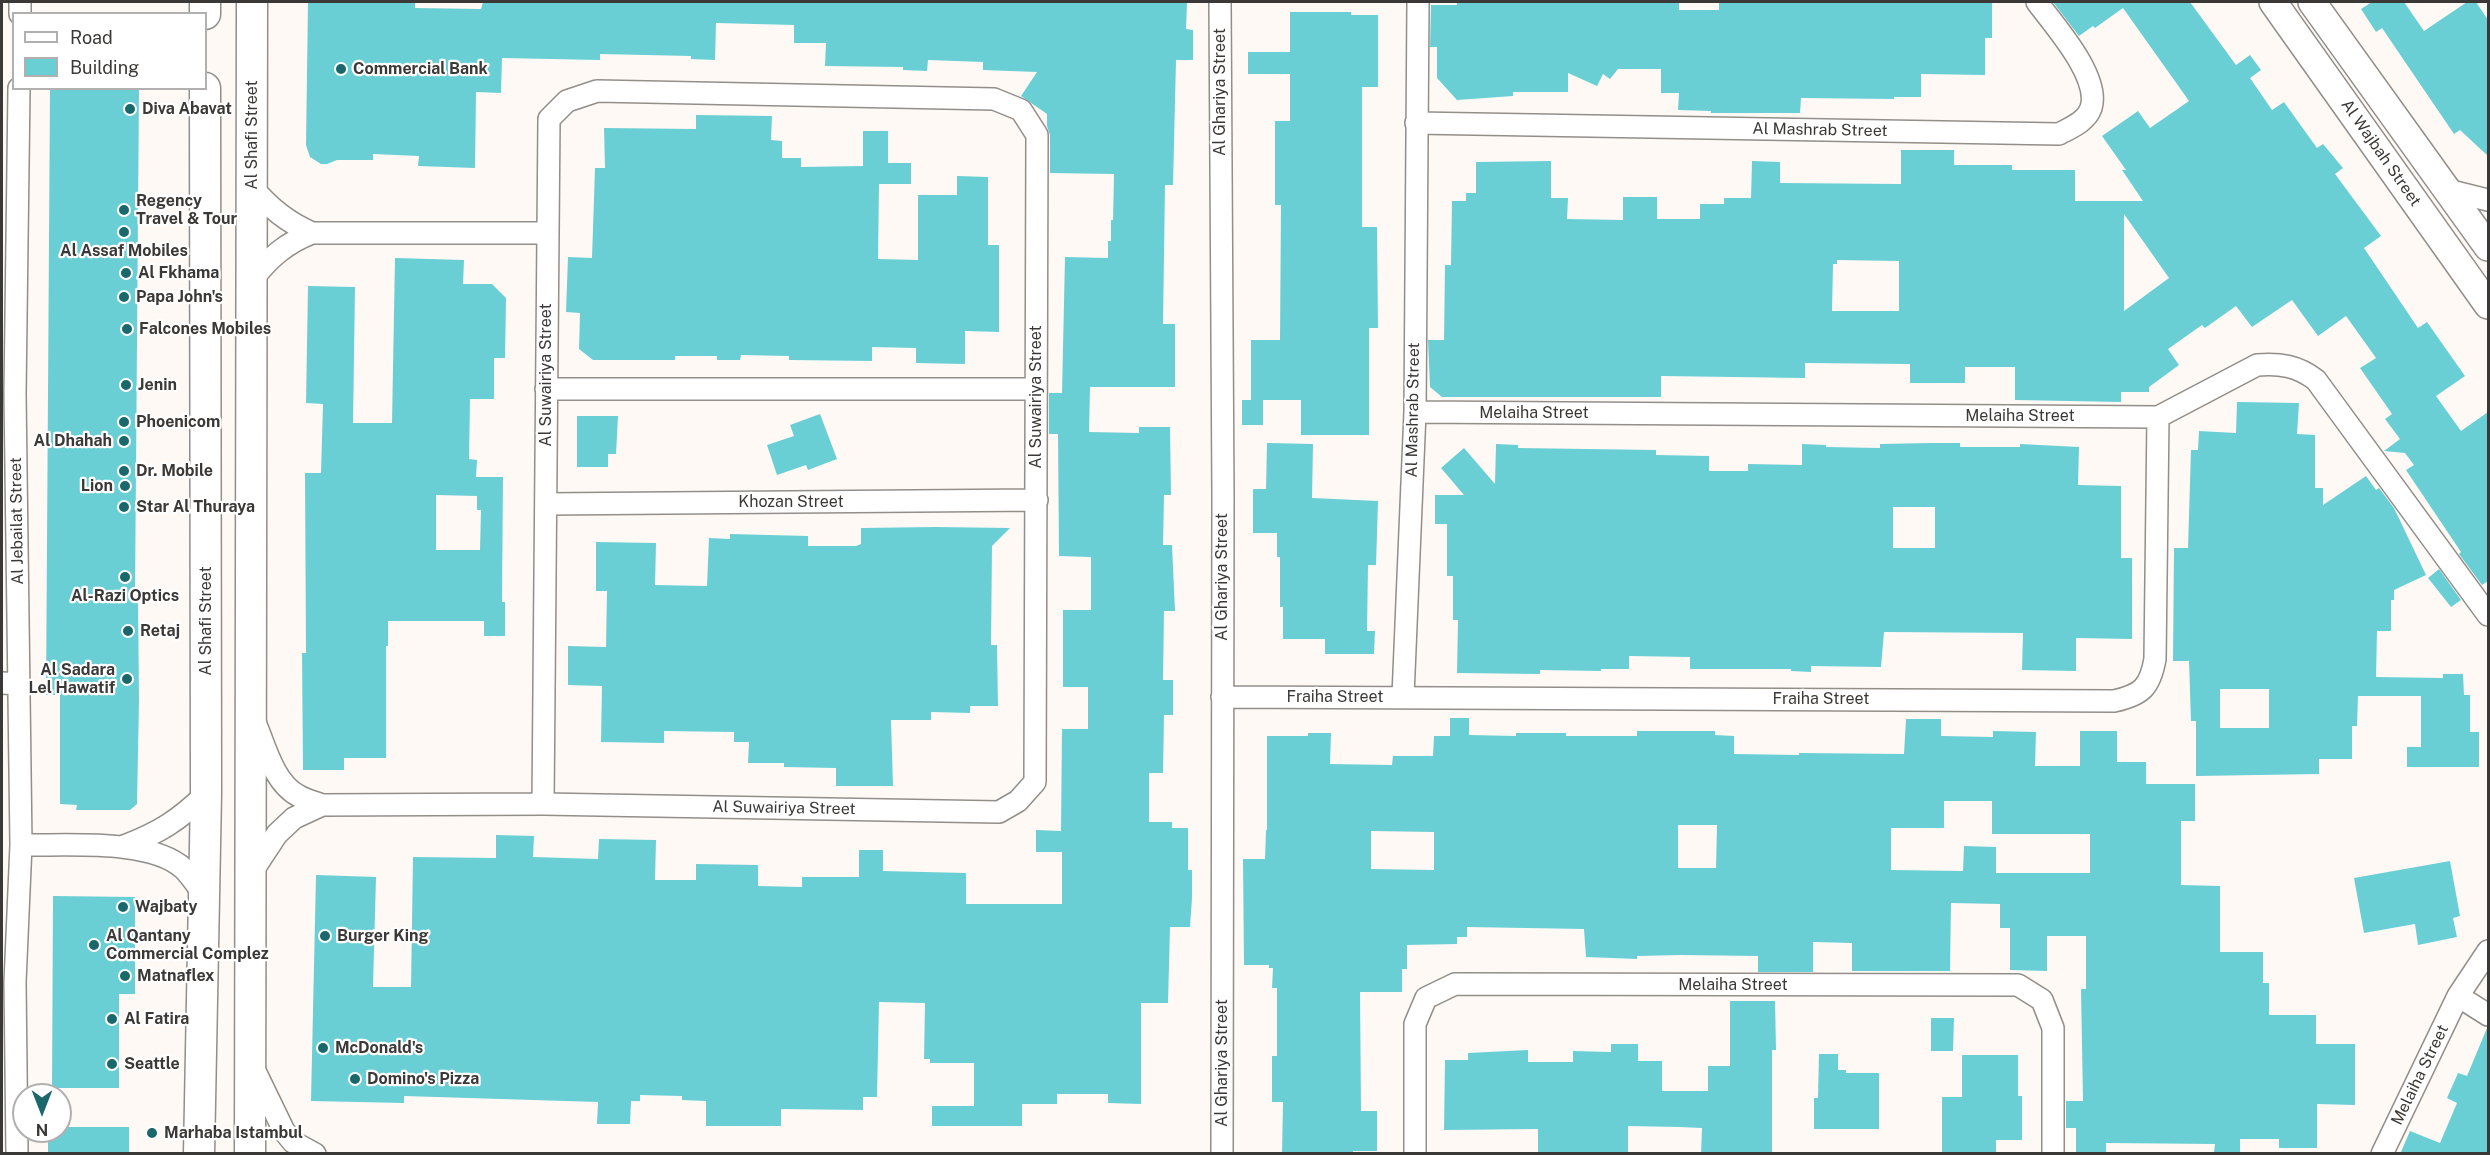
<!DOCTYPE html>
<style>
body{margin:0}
#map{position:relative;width:2490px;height:1155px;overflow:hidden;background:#fef9f5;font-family:"Public Sans",sans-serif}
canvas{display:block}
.frame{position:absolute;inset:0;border:3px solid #3b3937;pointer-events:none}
.legend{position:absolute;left:12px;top:12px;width:195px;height:78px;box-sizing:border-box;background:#fff;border:2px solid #b1b0af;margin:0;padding:8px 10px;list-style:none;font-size:18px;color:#3b3937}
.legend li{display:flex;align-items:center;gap:12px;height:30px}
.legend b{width:30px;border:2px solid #b1b0af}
.north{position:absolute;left:12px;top:1083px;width:60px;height:60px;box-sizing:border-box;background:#fff;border:2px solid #b1b0af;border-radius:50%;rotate:180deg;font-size:16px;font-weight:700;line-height:24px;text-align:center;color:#3b3937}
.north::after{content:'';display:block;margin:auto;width:21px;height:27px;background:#1a686c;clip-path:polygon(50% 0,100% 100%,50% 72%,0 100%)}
</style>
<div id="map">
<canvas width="2490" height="1155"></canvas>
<div class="frame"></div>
<ul class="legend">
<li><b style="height:8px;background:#fff"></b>Road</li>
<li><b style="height:16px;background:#69cfd5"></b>Building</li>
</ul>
<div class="north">N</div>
</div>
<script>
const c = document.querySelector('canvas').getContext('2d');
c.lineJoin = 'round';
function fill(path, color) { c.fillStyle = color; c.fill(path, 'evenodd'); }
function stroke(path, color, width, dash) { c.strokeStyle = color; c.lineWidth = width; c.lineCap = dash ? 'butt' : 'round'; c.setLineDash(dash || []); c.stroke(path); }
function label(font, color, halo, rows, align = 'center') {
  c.font = font + ' "Public Sans",sans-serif'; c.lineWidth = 4.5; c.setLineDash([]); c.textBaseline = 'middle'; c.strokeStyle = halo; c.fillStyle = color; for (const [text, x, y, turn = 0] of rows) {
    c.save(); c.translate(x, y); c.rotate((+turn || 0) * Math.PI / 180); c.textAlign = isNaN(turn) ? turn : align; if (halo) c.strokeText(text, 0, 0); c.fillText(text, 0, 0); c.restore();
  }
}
const building = new Path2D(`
 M308 2H415V8L481 9 483 2H1187L1186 29 1193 30V60H1176L1173 185H1165L1163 324H1175V387H1090L1089 432 1139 433V427H1170L1171 495H1164L1163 545H1172L1175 611H1164L1163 680H1173V715H1164L1163 773H1149V822H1172V828H1188V870H1192V898L1190 927H1170L1168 1003H1141V1104L1108 1103V1094H1057V1104H1022V1126H932V1106H974V1063H930V1059H924L925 1003 879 1002 877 1097H863V1110L781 1109V1126H706V1101L682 1100V1096L640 1095V1101H631L630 1124H597L598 1102 404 1096V1103L311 1101 316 875 376 877 373 987H411L413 857 496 858V835L534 836 533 857 598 859 599 839 656 840 655 880H696V864L758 865V886L802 887V877H859V850H883V871L966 873V904H1062V852H1036V830L1061 831 1062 729H1088V687H1063V610H1091V557L1059 556 1058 434H1049V393H1062L1065 257 1108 258V241H1111V220H1113L1114 174 1050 173V135L1047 126V114L1021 96 1037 72 983 70V62L928 60 927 71 903 70V67L825 66 826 43H794V25L716 23 715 60 691 59V56L600 54V60L502 58 501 93 476 92 475 168 418 166 419 156 373 154V160H337L327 164H321L310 157 306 145Z
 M1457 2H1679V10H1719V2H1992V38H1985V75L1921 74V97H1894V99L1801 98 1800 113H1711V111L1678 110 1679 93H1661V69H1618L1610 79 1603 74 1597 86 1568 73V92H1513V96L1457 100 1437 78V47H1430L1431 5H1457Z
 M2053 2H2190L2236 65 2250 55 2261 70 2250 78 2272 110 2284 102 2317 148 2323 144 2343 168 2335 174 2381 236 2364 248 2418 328 2427 322 2465 376 2436 396 2461 431 2488 412V581L2482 585 2459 554 2461 552 2406 470 2414 465 2405 453 2384 451 2400 439 2385 419 2392 414 2360 368 2376 358 2346 316 2318 336 2292 300 2252 327 2236 306 2205 328 2202 325 2168 349 2179 365 2149 387V392H2121V402L2015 400V367H1965V383H1910V364L1805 363V378L1661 376V397H1442L1430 387 1428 340H1444L1445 265H1451L1452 201H1466V193H1476V162L1551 161V198H1568L1567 219 1623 220V197H1657V219H1700V204H1724V198H1751L1752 161 1780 162V183L1901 184V150H1954V165H2012V170H2075V201H2143L2122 170H2126L2102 136 2138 111 2150 128 2189 101 2123 8 2095 28 2093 26 2079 36ZM2124 214 2169 278 2124 311ZM1837 260 1899 261V311H1832L1833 264H1837Z
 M2372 2H2404L2424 31 2467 2H2476L2488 20V156L2460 130 2454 134 2382 28 2376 32 2361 9Z
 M1290 12H1351V15H1378V87H1362V227H1377L1378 328H1369V435H1301V400H1263V425H1242V400H1251V340H1280L1281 205H1275V121H1290V74H1248V52H1290Z
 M50 88H139L135 596 138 601 139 700 137 804 130 810H76L77 805 60 804V695H46Z
 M696 115 772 116 771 140 782 141V158H801V167L863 166V131H888V163H911V184H879L878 259 918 260V195H957V176L988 177V245H999V332L965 331V364L916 363V348L872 347V361L789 360V356L741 355 740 360H717V356H675V360H593L579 349 580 313 566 312 568 257 592 258 595 168H605L604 128 696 129Z
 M395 258 464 260 463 284H492L506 298 505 358H494V399H470L469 459 477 460 476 477H503L502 602H505V636H484V621H388V646H386V758H344V770H303L302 653H306L305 473H321L323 404 306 403 308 286 355 287 353 423H392ZM436 495 477 496V510H481L480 550H436Z
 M2237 402 2299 403 2297 434 2315 435V488H2323V505L2366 476 2376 490 2379 488 2394 508 2426 575 2394 590V600H2391V631H2377L2376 677 2443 678V674H2463L2464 695H2470V732H2479V767H2407V747H2421V696H2358L2357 726H2352V759H2319V774L2196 776V721H2191L2189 661H2173L2174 548H2188L2191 450H2198L2199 431 2236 433ZM2220 689H2269V728H2220Z
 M820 414 837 459 808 470 806 465 777 475 767 445 794 436 790 425Z
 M577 416H618L616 454H608V467H577Z
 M1267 443 1313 444 1312 498 1378 501 1376 565H1368L1367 631H1375L1374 654H1325V639H1283V607H1280V557H1277V533H1253V489H1266Z
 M1931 443H1960V447H2020V444L2079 447 2078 485 2121 486V558H2132V639L2076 638V671L2022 670 2023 633 1884 632 1881 667 1811 666V672L1791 671V669H1690V657L1629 656V669H1601V671L1540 670V674L1457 673 1458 620H1453V576H1447V524H1435V495H1464L1441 468 1464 448 1495 484 1496 444 1518 445V448L1656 450V455L1709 456V471H1748V464L1802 465V444L1826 445V447L1880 448V444ZM1893 507H1935V548H1893Z
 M935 527 1010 528 992 546 991 645H997L998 706H970V713L931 712V720H891L893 786H836V768L784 767V763H748L749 742H734V732L664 731V743L601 742 602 686 568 685V646L606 647 607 591H596V542L656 543 655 585 707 586 709 538 730 539V534L808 536V546H856L861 544V528Z
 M2439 569 2461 600 2451 607 2428 578Z
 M1450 718H1469V735L1516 736V733H1566V736H1637V731H1715V735L1734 736V754L1799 755V753L1904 754 1906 719H1941V736L1993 737V731L2036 732 2035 766H2080V731H2117V762H2146V784H2195V821H2181V885L2220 886V952H2263V983H2269V1015H2316V1044H2355V1105L2317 1104V1148H2279V1139H2240V1152H2214L2215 1144 2106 1143V1154H2076V1128H2066V1101H2083L2081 989H2086V936H2047V971L2010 970V928H2000V904L1951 903 1950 971H1852V943L1813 942V972H1758V956L1681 955 1637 956V959L1586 957 1584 929 1467 927V937H1457V944L1407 945V969H1402V992H1360L1361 1111H1377V1151H1353V1154H1282L1283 1102H1272V1056H1277V988H1272L1273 968H1269V965H1244L1243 859H1265L1266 830H1267V736H1308V733H1331L1330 764 1392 765 1393 756H1433L1434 736H1450ZM1944 801H1992V834H2090V873H1996V847L1964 846 1963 871 1891 870V828H1944ZM1678 825H1717L1716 868H1678ZM1371 831 1434 832V870L1371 869Z
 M2450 861 2460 916 2453 918 2457 937 2418 945 2415 924 2364 933 2354 878Z
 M53 896 135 897V994H119V1088H52Z
 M1730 1001H1775L1776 1050H1772V1154H1701L1702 1128 1679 1127 1628 1126V1154H1538V1129L1444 1130 1445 1060H1468V1053L1528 1050V1062H1573V1051L1611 1052V1044H1638V1061H1662V1091H1708V1066H1730Z
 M1931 1018H1954L1953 1051H1931Z
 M2487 1028 2488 1154H2400L2410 1131 2440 1143 2457 1103 2447 1098 2458 1073 2467 1076Z
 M1819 1054H1838V1070H1846V1073H1879V1129H1814V1098H1818Z
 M1962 1055H2018V1096H2022V1140H1996V1154H1942V1097H1962Z
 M60 1127H129V1154H48V1131H60Z`);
const minor = new Path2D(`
 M1220 2 1223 496 1222 1154
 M20 14V2
 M1416 123 2059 134C2070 128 2086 122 2091 108 2101 77 2054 25 2037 2
 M252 187C270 208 287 222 312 233
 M2447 190 2488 200
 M252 280C269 258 286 243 312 233H547
 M546 389H1036
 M1415 412 2158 417 2257 365C2280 363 2298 366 2316 380L2488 615
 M546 504 1037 500
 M2 683 20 684
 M1403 696 1415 412 1418 2
 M1222 697 2114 701C2142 695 2150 687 2155 659L2158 417
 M322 805 543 804 999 812 1018 801 1035 782 1037 135 1021 110 994 99 597 91 567 101 549 119 543 804
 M21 845C65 846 151 838 184 869 192 877 198 887 204 895
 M124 846C159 833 179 820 206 794
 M250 875 277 834 294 818 322 805C314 802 306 800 299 796 274 784 265 746 255 722
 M2458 996 2488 1015
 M254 1069 284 1131 293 1142 315 1154
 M17 1154 15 982 21 845 15 394 19 88
 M1415 1154V1024L1426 998 1455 984 2018 985 2042 1000 2053 1028V1154
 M2382 1154 2458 996 2488 951`);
const tertiary = new Path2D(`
 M2273 2 2488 305
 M2312 2 2488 247`);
const secondary = new Path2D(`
 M205 2V14
 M199 1154 206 794 205 88
 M250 1154 252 2`);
const markers = [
 [341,69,6,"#1a686c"],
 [130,109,6,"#1a686c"],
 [124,210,6,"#1a686c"],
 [124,232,6,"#1a686c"],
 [126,273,6,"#1a686c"],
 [124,297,6,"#1a686c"],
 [127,329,6,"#1a686c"],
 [126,385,6,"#1a686c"],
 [124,422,6,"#1a686c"],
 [124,441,6,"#1a686c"],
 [124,471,6,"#1a686c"],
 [125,486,6,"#1a686c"],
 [124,507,6,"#1a686c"],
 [125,577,6,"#1a686c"],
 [128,631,6,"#1a686c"],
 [127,679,6,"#1a686c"],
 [123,907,6,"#1a686c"],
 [325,936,6,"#1a686c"],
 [94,945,6,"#1a686c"],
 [125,976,6,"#1a686c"],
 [112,1019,6,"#1a686c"],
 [323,1048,6,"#1a686c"],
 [112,1064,6,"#1a686c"],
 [355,1079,6,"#1a686c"],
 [152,1133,6,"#1a686c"]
];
const poiNames = [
 ["Commercial Bank",353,69],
 ["Diva Abavat",142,109],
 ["Regency",136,201],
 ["Travel & Tour",136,219],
 ["Al Assaf Mobiles",124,251,"center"],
 ["Al Fkhama",138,273],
 ["Papa John's",136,297],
 ["Falcones Mobiles",139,329],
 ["Jenin",138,385],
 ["Phoenicom",136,422],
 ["Al Dhahah",112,441,"right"],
 ["Dr. Mobile",136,471],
 ["Lion",113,486,"right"],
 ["Star Al Thuraya",136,507],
 ["Al-Razi Optics",125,596,"center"],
 ["Retaj",140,631],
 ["Al Sadara",115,670,"right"],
 ["Lel Hawatif",115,688,"right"],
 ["Wajbaty",135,907],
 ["Al Qantany",106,936],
 ["Commercial Complez",106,954],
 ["Burger King",337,936],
 ["Matnaflex",137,976],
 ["Al Fatira",124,1019],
 ["McDonald's",335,1048],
 ["Seattle",124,1064],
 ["Domino's Pizza",367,1079],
 ["Marhaba Istambul",164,1133]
];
const streetNames = [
 ["Al Ghariya Street",1220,92,-90],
 ["Al Mashrab Street",1820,130,1],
 ["Al Shafi Street",252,135,-90],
 ["Al Wajbah Street",2381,153,55],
 ["Al Suwairiya Street",546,375,-90],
 ["Al Suwairiya Street",1036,397,-90],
 ["Al Mashrab Street",1413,410,-89],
 ["Melaiha Street",1534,413],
 ["Melaiha Street",2020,416],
 ["Khozan Street",791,502],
 ["Al Jebailat Street",17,521,-91],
 ["Al Ghariya Street",1222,577,-90],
 ["Al Shafi Street",206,621,-90],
 ["Fraiha Street",1335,697],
 ["Fraiha Street",1821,699],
 ["Al Suwairiya Street",784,808,1],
 ["Melaiha Street",1733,985],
 ["Al Ghariya Street",1222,1063,-90],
 ["Melaiha Street",2420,1075,-64]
];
fill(building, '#69cfd5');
stroke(minor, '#928e8a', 24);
stroke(tertiary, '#928e8a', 30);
stroke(secondary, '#928e8a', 33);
stroke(minor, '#fff', 21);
stroke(tertiary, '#fff', 27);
stroke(secondary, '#fff', 30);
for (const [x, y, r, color] of markers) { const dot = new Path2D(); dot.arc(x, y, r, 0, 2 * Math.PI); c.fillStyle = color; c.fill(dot); stroke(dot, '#fff', 2); }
label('bold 16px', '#3b3937', '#fff', poiNames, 'left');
label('16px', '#3b3937', '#fff', streetNames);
</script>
